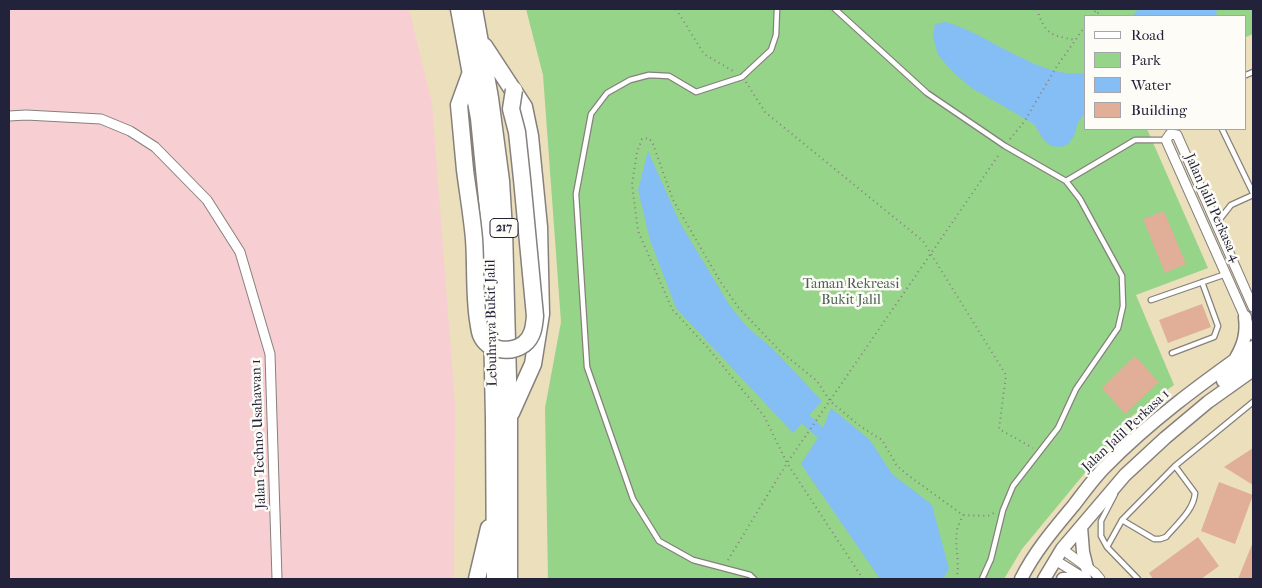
<!DOCTYPE html>
<style>
body{margin:0}
#map{position:relative;width:1262px;height:588px;overflow:hidden;background:#ebdfbc;font-family:"IM FELL French Canon",serif}
canvas{display:block}
.frame{position:absolute;inset:0;border:10px solid #22223b;pointer-events:none}
.legend{position:absolute;left:1084px;top:15px;width:162px;height:115px;box-sizing:border-box;background:#fdfcf7;border:1px solid #a5a5ac;margin:0;padding:6px 9px;list-style:none;font-size:15px;color:#22223b}
.legend li{display:flex;align-items:center;gap:10px;height:25px}
.legend b{width:25px;border:1px solid #a5a5ac}
</style>
<div id="map">
<canvas width="1262" height="588"></canvas>
<div class="frame"></div>
<ul class="legend">
<li><b style="height:6px;background:#fff"></b>Road</li>
<li><b style="height:14px;background:#96d48a"></b>Park</li>
<li><b style="height:14px;background:#85bdf5"></b>Water</li>
<li><b style="height:14px;background:#e1ae98"></b>Building</li>
</ul>
</div>
<script>
const c = document.querySelector('canvas').getContext('2d');
c.lineJoin = 'round';
function fill(path, color) { c.fillStyle = color; c.fill(path, 'evenodd'); }
function stroke(path, color, width, dash) { c.strokeStyle = color; c.lineWidth = width; c.lineCap = dash ? 'butt' : 'round'; c.setLineDash(dash || []); c.stroke(path); }
function label(font, color, halo, rows, align = 'center') {
  c.font = font + ' "IM FELL French Canon",serif'; c.lineWidth = 5; c.setLineDash([]); c.textBaseline = 'middle'; c.strokeStyle = halo; c.fillStyle = color; for (const [text, x, y, turn = 0] of rows) {
    c.save(); c.translate(x, y); c.rotate((+turn || 0) * Math.PI / 180); c.textAlign = isNaN(turn) ? turn : align; if (halo) c.strokeText(text, 0, 0); c.fillText(text, 0, 0); c.restore();
  }
}
const built = new Path2D(`
 M9 9H409L432 103 455 404 454 579H9Z`);
const green = new Path2D(`
 M526 9H1253V34L1246 37V16H1086V129H1147L1208 268 1136 295 1174 385 1132 416 1022 549 1004 579H548L545 408 561 322 543 75Z`);
const water = new Path2D(`
 M1138 9H1217L1216 16H1133Z
 M945 22C986 32 1045 83 1086 72V112L1078 122 1074 136 1068 144 1061 147 1051 146 1043 139 1034 124 970 87 952 71 938 55 933 37 935 24Z
 M648 151 680 223 730 306 748 328 773 349 822 401 793 433 676 308 650 240 638 190Z
 M831 408 870 440 892 474 932 505 949 569 943 579H880L801 464 821 433Z`);
const canal = new Path2D(`
 M805 419 821 433`);
const building = new Path2D(`
 M1164 211 1186 264 1165 273 1143 219Z
 M1202 304 1211 327 1168 343 1159 320Z
 M1135 356 1159 382 1125 414 1102 388Z
 M1253 448V485L1224 467Z
 M1219 482 1253 495 1235 544 1201 531Z
 M1198 537 1219 566 1201 579H1153L1149 573Z
 M1253 542V579H1238Z`);
const path = new Path2D(`
 M676 9 704 54 733 71
 M1037 9C1045 34 1050 35 1075 40
 M1094 9 1101 16
 M1092 16 1097 9
 M746 82 765 112 923 241 1006 375 999 429 1033 448
 M1010 139 1024 122 1057 66 1086 25
 M728 560 787 463 1000 153
 M662 579H676
 M863 579 787 463 764 416 708 348 672 309 638 231 632 184 637 152 642 139 649 138 653 144 673 200 720 281 738 307 779 350 817 381 830 401 860 426 882 440 897 466 909 476 963 515 988 516 994 513
 M956 579C961 562 954 548 957 530 958 525 961 520 963 515`);
const lane = new Path2D(`
 M835 9 927 93 1005 146 1066 181 1080 199 1122 276 1123 306 1118 328 1076 389 1058 428 1013 486 1003 510 991 559 982 579
 M1246 75 1253 72
 M1222 129 1253 193
 M1066 181 1135 140H1166
 M1216 224 1231 205 1253 195
 M1151 300 1226 274
 M1172 353 1214 337 1218 326 1202 282
 M1122 520 1154 539H1160L1166 537C1177 524 1194 510 1195 493L1175 466
 M1107 547 1101 536V521L1115 494
 M754 579 750 575 693 560 659 541 633 499 587 367 576 194 591 114 607 93 630 80 649 75 669 76 696 92 742 77 771 50 776 35 777 9
 M1138 579 1107 547 1122 520 1175 466 1253 402`);
const street = new Path2D(`
 M9 116 26 115 101 119 130 131 155 147 207 200 240 252 270 354 277 579
 M1253 307 1177 135 1170 134 1166 140 1253 335
 M1062 549 1095 573 1100 579
 M1055 560 1084 578`);
const secondary = new Path2D(`
 M1236 358C1244 344 1247 333 1245 317
 M1223 381 1253 359
 M1081 527 1083 552 1087 568
 M1021 579C1035 551 1054 529 1074 505 1084 492 1094 478 1105 467 1150 421 1201 384 1253 347
 M1044 579 1062 549 1125 475 1165 438 1208 402 1253 370
 M1063 579 1085 578`);
const highway = new Path2D(`
 M459 9 479 118 490 230 494 419 495 579
 M474 9 490 98 501 181 504 230 509 417V579
 M484 46 524 107 530 136 539 227 541 314 533 364 511 413
 M465 170 459 105 471 72
 M477 579 489 528`);
const highwayBridge = new Path2D(`
 M465 170C468 193 472 216 474 239 476 266 474 293 478 320 479 325 479 330 481 335 488 351 510 354 524 344 533 337 534 327 535 316L522 179 517 132 511 109 514 90`);
const shields = [
 [504,228,28]
];
const shieldNames = [
 ["217",504,228]
];
const streetNames = [
 ["Jalan Jalil Perkasa 4",1212,208,66],
 ["Lebuhraya Bukit Jalil",492,323,-91],
 ["Jalan Jalil Perkasa 1",1126,431,-43],
 ["Jalan Techno Usahawan 1",259,434,-92]
];
const parkNames = [
 ["Taman Rekreasi",851,285],
 ["Bukit Jalil",851,301]
];
fill(built, '#f7cfd2');
fill(green, '#96d48a');
fill(water, '#85bdf5');
stroke(canal, '#85bdf5', 11);
fill(building, '#e1ae98');
stroke(lane, '#86807c', 7);
stroke(street, '#86807c', 11);
stroke(secondary, '#86807c', 15);
stroke(highway, '#86807c', 19);
stroke(path, '#86807c', 2, [1, 4]);
stroke(lane, '#fff', 4.5);
stroke(street, '#fff', 9);
stroke(secondary, '#fff', 12);
stroke(highway, '#fff', 16);
stroke(highwayBridge, '#86807c', 19, []);
stroke(highwayBridge, '#fff', 16);
for (const [x, y, w] of shields) { const box = new Path2D(); box.roundRect(x - w / 2, y - 9.5, w, 19, 4); c.fillStyle = '#fdfcf7'; c.fill(box); stroke(box, '#22223b', 1); }
label('bold 12px', '#22223b', null, shieldNames);
label('14px', '#22223b', '#fdfcf7', streetNames);
label('14px', '#4b6057', '#fdfcf7', parkNames);
</script>
